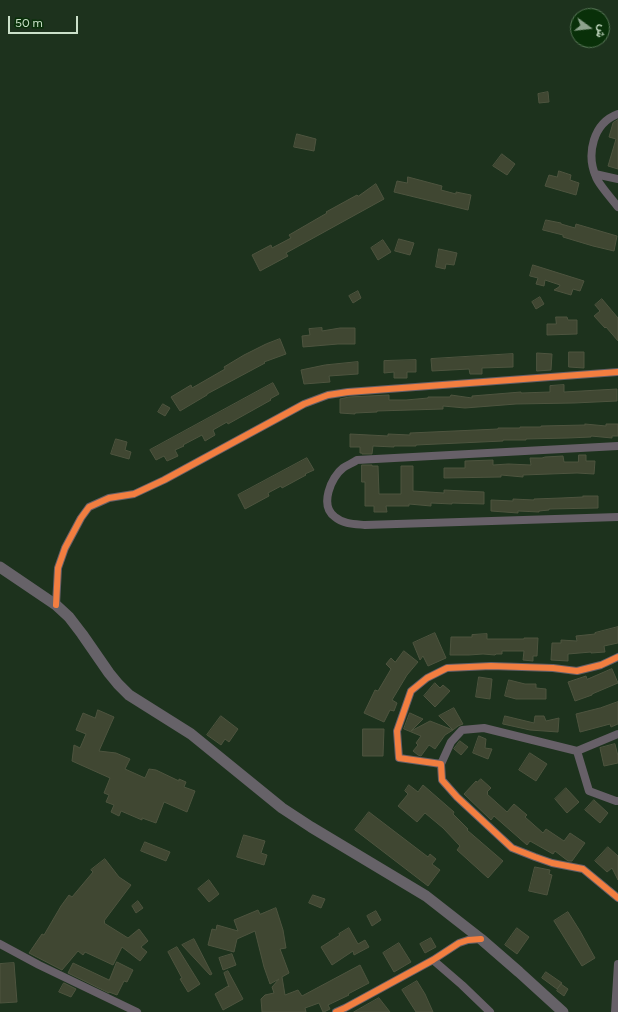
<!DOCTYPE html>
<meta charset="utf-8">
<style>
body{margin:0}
#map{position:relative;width:618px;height:1012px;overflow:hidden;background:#1d321d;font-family:Figtree,Vazirmatn,sans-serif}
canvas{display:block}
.north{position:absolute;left:570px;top:8px;width:40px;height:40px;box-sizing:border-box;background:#093009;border:1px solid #577656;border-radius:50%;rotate:105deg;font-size:11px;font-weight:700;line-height:16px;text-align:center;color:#cbe0c9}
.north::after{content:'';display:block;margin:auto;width:14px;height:18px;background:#8ea38d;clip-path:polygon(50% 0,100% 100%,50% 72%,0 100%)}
.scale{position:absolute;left:8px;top:16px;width:70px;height:18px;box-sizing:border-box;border:2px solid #cbe0c9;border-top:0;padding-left:5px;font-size:12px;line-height:14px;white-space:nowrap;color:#cbe0c9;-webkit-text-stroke:3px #093009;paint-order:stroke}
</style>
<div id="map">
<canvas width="618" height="1012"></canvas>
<div class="north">ش</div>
<div class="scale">50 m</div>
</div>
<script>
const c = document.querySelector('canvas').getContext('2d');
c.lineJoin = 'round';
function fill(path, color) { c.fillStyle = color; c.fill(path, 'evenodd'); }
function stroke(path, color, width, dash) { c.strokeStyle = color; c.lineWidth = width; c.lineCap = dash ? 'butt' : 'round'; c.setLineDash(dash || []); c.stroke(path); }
const building = new Path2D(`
 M548 92 549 102 539 103 538 94Z
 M618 120V169L608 166 616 139 609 137 613 123Z
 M297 134 316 139 314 151 294 147Z
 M502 154 515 164 507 175 493 166Z
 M559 171 571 175 570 180 579 183 576 195 545 186 549 175 557 177Z
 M408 177 442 186 441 190 456 194V192L471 195 468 210 394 192 397 181 407 183Z
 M376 184 384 199 286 253 288 256 260 271 252 255 271 245 272 248 291 238 289 235 327 213 326 212 357 195 358 196Z
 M546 220 561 223V224L575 228 576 224 617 236 614 251 593 246 563 237V235L543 230Z
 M399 239 414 243 410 255 395 251Z
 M383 240 391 252 378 260 371 248Z
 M439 249 457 253 454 265 446 264 445 269 436 267Z
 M533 265 584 281 580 291 573 289 571 295 554 290 559 287 560 285 545 280 544 286 536 284 538 278 530 276Z
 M358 291 361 298 353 303 349 296Z
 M540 297 544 304 536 309 532 302Z
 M602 299 618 318V341L606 327 605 328 594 316 600 311 595 305Z
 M556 317H567L568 320H577V334L547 335V324H556Z
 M322 328V331L340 328H355V344H338L303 347 302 336 310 335 309 329Z
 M280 339 286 354 264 362 265 363 207 394V395L180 411 171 397 191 385 192 388 206 380 225 369 224 367 244 355 266 344Z
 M569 352H584V368L569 367Z
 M537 353 552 354 551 370 537 371Z
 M513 354V367L482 368V374H470L469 369 432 371 431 359Z
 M416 360V372H407V378H394V372L384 373V361Z
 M358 362V374L329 376 330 382 304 384 301 370 325 365Z
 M273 383 279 394 270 399 271 400 228 424 227 422 213 430 215 435 205 441 202 435 183 445 184 446 175 450 178 456 167 461 164 456 156 460 150 450Z
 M564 385V392L617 389V401L574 403 516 404 465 408 443 406V409L377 411V412L355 413V414L340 413V399L349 397 389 395V400H406L428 398V397H450L451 395 472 398V396L521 392V393L550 392V386Z
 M163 404 170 408 165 416 158 412Z
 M585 424 606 426V424H618V436H612V438L591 436V437L568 438 526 439V440H503V441L416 445V446H394V447L373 446 372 454H362V453H360V447H350V434L388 436V434L410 435V433L498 429V428H520V427H541V426L585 425Z
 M116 439 127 442 125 450 131 452 129 459 111 454Z
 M579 455H586V461H595L594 474 577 473 523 475V477L501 475V477L444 478V468H465V461L493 460V465L508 464H509L531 465 530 458H542L545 457 563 456 564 462H578Z
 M307 458 314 470 305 474 306 475 282 488 281 486 268 493 269 496 245 509 238 495Z
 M362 465H372V466H378L379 494H401V466H413V491L444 493V490L484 492V504L452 503V504L431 503V506L409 504V506H386L387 512H374V506H365V482H362Z
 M583 496H598V508L549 509V510L539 511V512L518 511V513L491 511V500L513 501V499L534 500V499L561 498 583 497Z
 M618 627V643L604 646 605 652 591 653V652L568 654V661L551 660 552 643H561V640L577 641 576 636 595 634V633Z
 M435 633 446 658 428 666 423 656 420 660 413 643Z
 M487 634V639H524V638H538L537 656H533V661L523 660 524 651H502V654H496L495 655 483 654 469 655H450L451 637H472V635Z
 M404 651 418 662 407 675 392 700 397 703 394 711 390 710 384 722 364 713 375 690 378 691 391 669 386 664 391 658 395 662Z
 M612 669 618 683 592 694V695L575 701 568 682 586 676 587 679Z
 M479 677 492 679 490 699 476 697Z
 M509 680 525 684H536V688L546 689V699H516L505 696Z
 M435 683 440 688 443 685 450 691 435 707 424 696Z
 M618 702V724L611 727 610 724 580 732 576 714 600 708Z
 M454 708 463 724 458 726 453 730 439 716Z
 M98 710 114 717 99 751 116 753 130 759 125 769 145 778 149 769 156 770 179 781V779L186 782 184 787 195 791 187 812 164 802 156 823 142 818V820L121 811 119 816 111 812 114 805 106 802 109 795 104 793 110 778 72 761 74 745 80 748 86 734 76 730 83 713 95 718Z
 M410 713 423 719 411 731 430 721 453 730 445 735 435 749 429 745 421 756 418 755 413 751 418 745 416 743 421 736 404 729Z
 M221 716 238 729 229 742 225 739 221 745 207 735Z
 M505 716 534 723 535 716H544L546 721 559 718 558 732 530 730 503 724Z
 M363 729H384L383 756H363Z
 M479 736 486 739 485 748 492 749 488 759 473 753Z
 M460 741 468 747 461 755 454 749Z
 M615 744 618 756V763L604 766 600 748Z
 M530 753 547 764 536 781 519 770Z
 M481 779 491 788 487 792 488 793 487 794 507 812 514 804 527 815 525 817 543 833 546 829 564 841 570 833 585 843 572 861H568L555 851 553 854 530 841 527 845 494 816 491 820 464 794 476 781 477 782Z
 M409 785 418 792 423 785 454 812 453 814 468 829 467 830 503 861 488 878 457 850 460 846 443 828 425 813 417 822 398 806 408 794 405 791Z
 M566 788 579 802 567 813 555 799Z
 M594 800 608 813 600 823 585 810Z
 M369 812 428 857 430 854 436 859 432 864 440 870 428 886 355 830Z
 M244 835 265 841 261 853 267 855 264 865 237 857Z
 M145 842 170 852 166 861 141 851Z
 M608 847 618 856V880L612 868 607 872 595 861Z
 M105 859 119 877 131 885 104 921 105 922 104 923 128 938 139 929 148 941 141 947 147 952 140 961 122 947 113 965 85 952 83 955 78 951 62 970 29 953 42 934 44 935 61 906 69 895 72 897 93 872 91 870Z
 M535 867 550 870 549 874 552 875 547 895 529 891Z
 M209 880 219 894 209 902 198 889Z
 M313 895 325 899 321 908 309 903Z
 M138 901 143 908 136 913 132 906Z
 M276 908 283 930 286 948 280 949 289 973 282 977 285 995 298 990 302 996 360 965 369 983 348 994 349 995 328 1005 330 1009 324 1012H323L319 1003 305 1008 306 1012H262L261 999 265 995 274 993 272 987 279 979 270 984 264 967 255 931 237 939 234 952 208 945 212 929 216 930 217 925 238 931 234 920 258 910 260 914Z
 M376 911 381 920 372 926 367 916Z
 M568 912 580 931 595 958 582 966 554 921Z
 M349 928 358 944 365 940 369 947 354 955 353 951 332 965 321 947 340 935 339 934Z
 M517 928 529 937 517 954 505 945Z
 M431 938 436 947 425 953 420 944Z
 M194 939 212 974 210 975 182 945Z
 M399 943 411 962 394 972 383 953Z
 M177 947 200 984 188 992 180 979 182 978 168 952Z
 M232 954 236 965 223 970 219 958Z
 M117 962 133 970 127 982 124 981 117 995 109 992V993L68 973 73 963 109 980Z
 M14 963 17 1002 0 1003V964Z
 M228 971 243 999 223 1010 215 994 228 986 229 987 224 973Z
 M546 972 562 983 557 989 542 978Z
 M417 981 425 994 433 1012H416L402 990Z
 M64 983 76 989 71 997 59 992Z
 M561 984 568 989 564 996 557 991Z
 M379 998 390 1012H354Z`);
const minor = new Path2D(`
 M618 114C593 123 586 154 596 177 599 185 612 199 618 207
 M595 174 618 179
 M618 446 357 460C353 463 347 465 343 468 331 477 319 506 335 517 343 524 355 524 365 525L618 517
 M56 605 58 568 65 548 81 518 89 507 109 498 134 494 164 480 304 404 328 395 348 392 618 372
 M618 657 601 665 577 671 553 668 491 666 447 668 427 678 411 691 397 731 399 758 441 764 442 780 457 797 512 848 535 857 552 863 583 869 618 898
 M577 751 589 791 616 801H618
 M441 764 451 742 462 730 484 728 577 751 618 734
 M0 944 39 965 137 1012
 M433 960 462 985 490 1012
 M336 1012 345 1008 433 960 459 943 468 940 481 939
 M615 1012 618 964`);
const secondary = new Path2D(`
 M0 567 56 605 69 617 82 634 109 673 118 684 129 695 191 734 282 808 311 827 426 896 481 939 519 972 563 1012`);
const cycleway = new Path2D(`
 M56 605 58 568 65 548 81 518 89 507 109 498 134 494 164 480 304 404 328 395 348 392 618 372
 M618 657 601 665 577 671 553 668 491 666 447 668 427 678 411 691 397 731 399 758 441 764 442 780 457 797 512 848 535 857 552 863 583 869 618 898
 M336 1012 345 1008 433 960 459 943 468 940 481 939`);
fill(building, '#404732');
stroke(building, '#4e543f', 1);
stroke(minor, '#676068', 8);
stroke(secondary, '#666268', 11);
stroke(cycleway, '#f27e40', 6);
</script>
